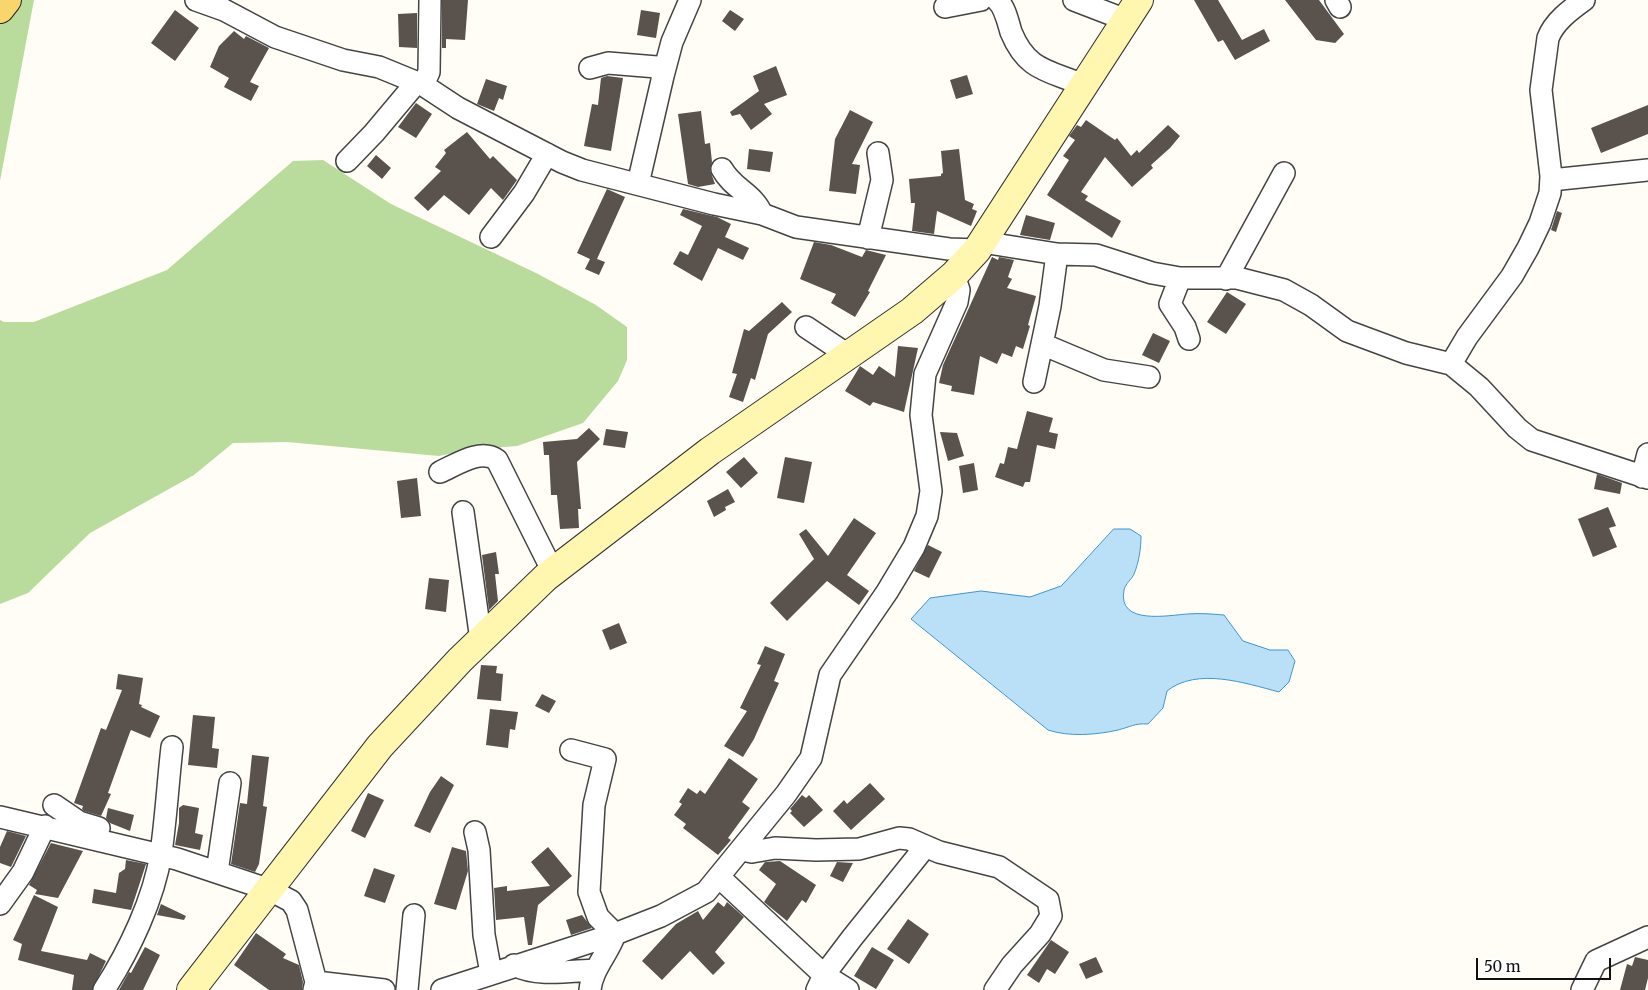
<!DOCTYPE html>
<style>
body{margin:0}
#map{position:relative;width:1648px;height:990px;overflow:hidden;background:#fffdf5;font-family:Merriweather,serif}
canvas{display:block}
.scale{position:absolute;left:1476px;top:958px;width:135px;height:22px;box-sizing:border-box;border:2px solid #111;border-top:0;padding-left:6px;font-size:15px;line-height:18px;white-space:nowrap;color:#111;-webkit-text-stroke:4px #fff;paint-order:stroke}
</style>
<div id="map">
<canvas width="1648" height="990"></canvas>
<div class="scale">50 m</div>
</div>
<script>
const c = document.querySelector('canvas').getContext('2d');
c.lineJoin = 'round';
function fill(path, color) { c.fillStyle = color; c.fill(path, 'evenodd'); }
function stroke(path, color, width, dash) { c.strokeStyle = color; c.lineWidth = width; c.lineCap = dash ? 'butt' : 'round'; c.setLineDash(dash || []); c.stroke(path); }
const forest = new Path2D(`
 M0 0H34L0 181Z
 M323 160 391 204 536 273 596 305 627 327V360L618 381 583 423 517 446 467 450 439 456 287 442 233 443 194 475 90 533 28 593 0 604V320L4 322H34L167 270 293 161Z`);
const water = new Path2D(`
 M1114 529H1130L1141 536C1141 548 1139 562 1134 574 1132 579 1125 584 1124 590 1117 626 1169 615 1188 614 1200 613 1212 614 1224 615L1243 641 1270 650H1288L1295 661 1289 682 1279 692C1245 683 1197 667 1167 691L1163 708 1148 724C1135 723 1130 727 1118 730 1096 735 1069 737 1048 730L911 619 930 598 981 591 1030 597 1061 586Z`);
const building = new Path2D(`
 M442 0H468L465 40 446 39V48H442Z
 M1194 0H1218L1242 40 1264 29 1270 41 1235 60 1223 40 1218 42Z
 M1285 0H1319L1344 34 1335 43 1316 40Z
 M175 10 199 28 175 61 151 43Z
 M641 10 660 13 656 38 637 35Z
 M730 10 744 19 735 31 722 21Z
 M417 13V48L399 47 398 14Z
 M234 31 244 39 246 36 269 48 250 82 259 86 251 101 224 87 229 78 210 67 219 46Z
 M776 66 787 95 764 104 772 114 751 130 740 114 732 116 730 112 759 91 753 76Z
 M967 75 973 94 956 99 950 80Z
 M607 76 623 78 611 151 584 146 592 104 598 105 601 78Z
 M486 79 507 86 503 100 499 98 494 111 477 104Z
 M416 103 432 114 416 138 398 127Z
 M1648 105V134L1601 153 1591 128Z
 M850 110 873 122 852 164 860 165 856 194 829 191 835 139Z
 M701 111 705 144 710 143 712 162 710 170 715 184 698 187 688 184 678 114Z
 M1086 120 1115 140 1117 138 1131 156 1137 150 1139 153 1168 125 1180 136 1170 148 1151 165 1153 168 1132 187 1105 157 1081 192 1088 196 1085 200 1121 221 1112 238 1047 195 1069 160 1063 156 1075 140 1069 136 1077 125 1081 127Z
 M467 132 490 159 493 156 517 180 503 200 491 188 469 215 444 195 428 211 414 198 441 171 435 167 446 153 444 150Z
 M749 149 773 152 770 172 747 169Z
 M959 149 965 200 974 204 972 209 977 211 971 226 937 211 934 234 912 231 915 203H911L909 179 941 176V174L943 173 941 151Z
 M376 155 391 168 382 179 367 166Z
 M607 189 625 197 597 259 605 262 599 275 585 269 590 259 577 253Z
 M683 209 717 217 731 224 725 237 749 248 743 260 718 248 702 281 673 264 680 251 688 255 702 226 680 215Z
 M1557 211 1562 213 1556 232 1551 230Z
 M1026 215 1055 223 1050 240 1020 235Z
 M814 242 831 245 862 257 866 250 886 255 868 291 870 292 855 317 831 303 836 294 800 279Z
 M992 257 998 260 999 257 1014 260 1008 277 1012 279 1007 288 1036 296 1028 325 1030 326 1023 349 1016 346 1012 357 1002 353 997 364 980 356 974 395 951 391 952 386 939 383 943 365Z
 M1227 292 1246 304 1226 334 1207 322Z
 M782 302 792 312 768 334 755 380 751 378 743 402 729 397 737 374 732 373 744 329 749 331Z
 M1153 333 1170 341 1159 363 1142 355Z
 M898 346 918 348 904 412 873 402 870 406 845 391 860 366 873 375 879 366 895 377Z
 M1027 411 1053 418 1049 432 1058 434 1055 449 1037 445 1030 482H1025L1023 487 995 477 1000 463 1004 464 1008 447 1017 449Z
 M589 428 600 439 577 462 581 509H578L579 528 560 529 557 495H551L549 455H544L543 442 577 439Z
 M606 429 628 432 625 448 603 445Z
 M940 432 957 433 964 456 948 461Z
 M744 457 758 473 741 488 726 472Z
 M785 457 812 462 804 503 777 498Z
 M974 463 978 490 963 493 959 466Z
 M1597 474 1622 483 1620 494 1594 489Z
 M417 478 421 516 401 518 397 481Z
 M728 489 735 502 725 507 726 510 714 517 707 501Z
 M1608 507 1616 526 1609 528 1617 547 1593 557 1578 519Z
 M854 518 876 533 847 575 869 591 859 605 827 581 787 621 770 603 814 559 799 534 806 529 828 556Z
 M928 545 942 552 929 578 914 571Z
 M496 552 499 574H495L498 601 489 610 482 555Z
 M429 578 449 580 446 612 425 609Z
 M619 623 627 643 610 650 602 630Z
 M765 646 785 654 774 681 779 683 754 739 743 757 724 746 747 711 740 708 761 665 757 664Z
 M481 665 497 666 496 673 503 674 501 701 477 699Z
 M118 674 143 678 139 704 142 705 141 707 160 716 150 738 131 730 130 732 108 793 111 794 101 816 84 811 82 809 83 806 74 803 101 728 106 730 122 690 116 689Z
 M542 694 556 701 549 713 535 706Z
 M490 709 518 712 515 730 510 729 508 748 486 745Z
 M193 715 215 717 212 748 219 749 217 768 188 765Z
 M252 755 269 757 263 806 267 807 259 864 255 872 231 864 240 803 247 804Z
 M729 758 758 779 742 802 750 808 728 838 731 840 718 855 683 828 686 824 674 815 682 804 679 802 688 788 697 794 700 790 705 794Z
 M441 776 454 785 430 833 414 826 430 792Z
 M870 783 885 799 851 830 833 811 844 800 847 804Z
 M368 793 384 800 365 838 351 831Z
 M802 795 806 798 809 795 823 810 804 827 790 813 792 811 790 809Z
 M183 805 199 808 195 833 203 835 200 850 175 845 179 823V808Z
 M108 808 134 815 130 831 110 823 106 818Z
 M7 831 26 836 11 867 0 863V847Z
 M51 843 83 851 58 898 35 894 37 890 29 885Z
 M452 847 466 851 468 871 456 910 434 904Z
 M548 847 572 876 538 905 532 945H528L524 917 496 920 494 888 507 886V891L550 886 531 862Z
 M126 860 146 864 131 910 92 903 94 889 116 893 119 873 125 869Z
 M780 861 816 885 806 903 802 900 787 921 764 902 776 884 759 870 765 862Z
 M837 862 853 863 843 882 830 876Z
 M374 868 395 875 385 903 364 896Z
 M34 895 58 907 41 951 87 960 90 953 106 961 92 990H72L74 975 18 960 22 944 13 940Z
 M718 902 724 907 727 902 744 917 715 952 725 963 713 975 690 951 662 980 642 961 676 924 698 911 703 920Z
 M161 904 186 916 184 920 157 915Z
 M582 915 592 928 571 935 566 920Z
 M908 919 929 934 909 964 887 949Z
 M256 933 286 954 283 958 299 965 303 982 302 990H269L234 965Z
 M1051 940 1069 952 1055 974 1047 969 1039 983 1027 975Z
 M145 947 160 955 143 990H119L129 972 131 973Z
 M872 947 894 960 876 989 854 976Z
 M1096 957 1103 972 1086 979 1079 964Z
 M1635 957 1648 960V978L1645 990H1620L1627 964 1632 966Z`);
const street = new Path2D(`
 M196 0 224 10 275 37 343 60 379 67 423 85 458 108 562 162 582 170 714 204 762 214 796 227 949 249 977 250
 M997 0C1005 7 1008 22 1011 32 1027 71 1048 70 1083 85
 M1074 0 1126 20
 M1336 0 1340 7
 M945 7 981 0
 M590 68 608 63 657 67 663 76 638 184
 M663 76 672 42 690 0
 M423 85 429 72 430 0
 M347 161 374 133 416 83
 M722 169C733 189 753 193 762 214
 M1551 180 1648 170
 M491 237 524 193 547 154
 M868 238 882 180 878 153
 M982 242 1057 254 1096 255 1152 273 1180 278H1237L1284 290 1311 305 1347 331 1406 353 1451 364 1479 387 1517 428 1532 440 1648 478
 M1180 278 1170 304 1185 327 1189 339
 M1226 279 1284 173
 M806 327 848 355
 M1042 344 1104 370 1149 377
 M1451 364 1467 337 1512 276 1528 248 1540 223 1550 193 1551 176 1541 90 1548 38C1554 22 1570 10 1584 0
 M1034 382 1050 306 1057 254
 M440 472C456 465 480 448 497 460L553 572
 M1642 477 1648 454
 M463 512 481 640
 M571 750 605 759 594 805 589 892 598 917 615 934C608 954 592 969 590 990
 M54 805 79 822 99 828
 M0 817 177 859 270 890 291 901 297 910 316 982 314 990
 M475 832 479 850 484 935 491 973
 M742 850 752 852 775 848 816 850 859 849 899 838 909 839 939 852 999 867 1048 900 1051 916 1040 934 1012 965 995 990
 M217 872 230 783
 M719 877 824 975 848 990
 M0 904 23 872 45 826
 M514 965C538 977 569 971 595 970
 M316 982 384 990
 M104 990C129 951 154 899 161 853 166 818 168 782 172 747
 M407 990 414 915
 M442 990 615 934 661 916 706 892 786 794 811 758 830 675 887 592 914 547 927 516 931 491 921 415 925 374 957 302 959 290 954 275
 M817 990 824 975 852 938 925 847
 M1582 990 1596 961 1648 937`);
const secondary = new Path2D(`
 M191 990 380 746 460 660 546 577 710 451 912 311 954 275 977 250 1139 0`);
const primary = new Path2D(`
 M0 9 7 0`);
fill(forest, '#b9dc9c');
fill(water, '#b9e0f7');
stroke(water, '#3f96cf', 1);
fill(building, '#5a524d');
stroke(street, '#444', 24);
stroke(secondary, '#333', 30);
stroke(primary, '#222', 30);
stroke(street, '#fff', 21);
stroke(secondary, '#fff6b0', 28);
stroke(primary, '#f9d66b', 28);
</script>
